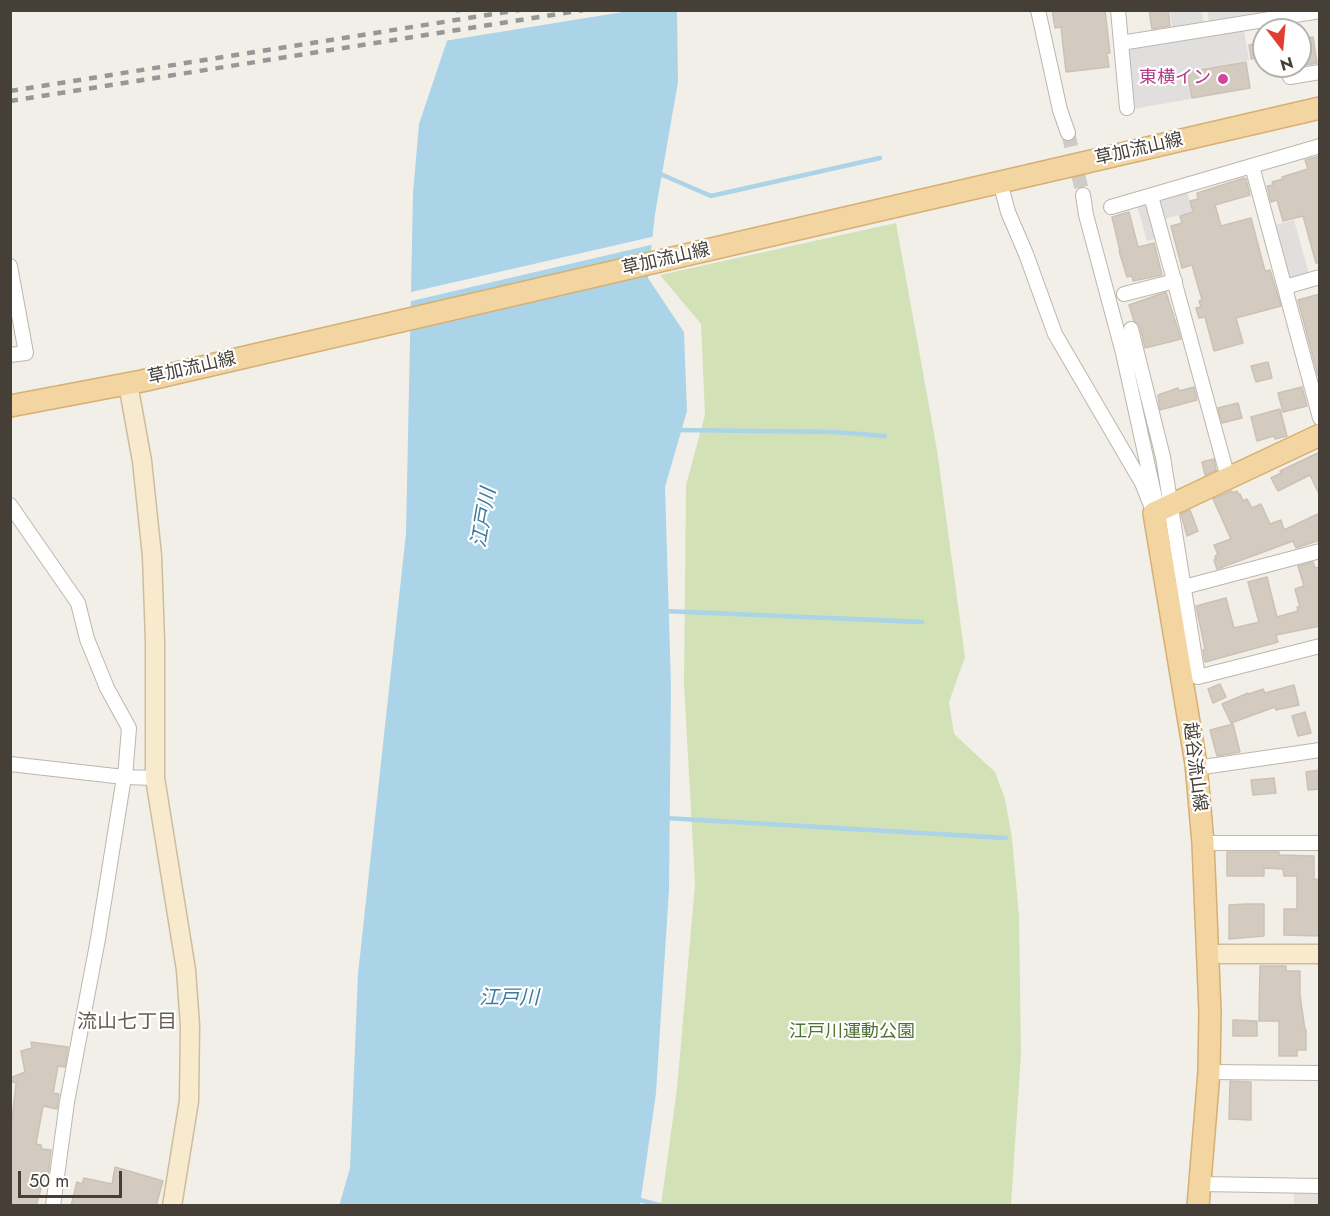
<!DOCTYPE html>
<meta charset="utf-8">
<style>
body{margin:0}
#map{position:relative;width:1330px;height:1216px;overflow:hidden;background:#f2efe9;font-family:Jost,sans-serif}
canvas{display:block}
.frame{position:absolute;inset:0;border:12px solid #453f38;pointer-events:none}
.north{position:absolute;left:1252px;top:18px;width:60px;height:60px;box-sizing:border-box;background:#fff;border:2px solid #b5b2af;border-radius:50%;rotate:164deg;font-size:16px;font-weight:700;line-height:24px;text-align:center;color:#453f38}
.north::after{content:'';display:block;margin:auto;width:21px;height:27px;background:#e13d31;clip-path:polygon(50% 0,100% 100%,50% 72%,0 100%)}
.scale{position:absolute;left:18px;top:1171px;width:104px;height:27px;box-sizing:border-box;border:3px solid #453f38;border-top:0;padding-left:8px;font-size:18px;line-height:21px;white-space:nowrap;color:#453f38;-webkit-text-stroke:4px #fff;paint-order:stroke}
</style>
<div id="map">
<canvas width="1330" height="1216"></canvas>
<div class="frame"></div>
<div class="north">N</div>
<div class="scale">50 m</div>
</div>
<script>
const c = document.querySelector('canvas').getContext('2d');
c.lineJoin = 'round';
function fill(path, color) { c.fillStyle = color; c.fill(path, 'evenodd'); }
function stroke(path, color, width, dash) { c.strokeStyle = color; c.lineWidth = width; c.lineCap = dash ? 'butt' : 'round'; c.setLineDash(dash || []); c.stroke(path); }
function label(font, color, halo, rows, align = 'center') {
  c.font = font + ' Jost,"Noto Sans JP",sans-serif'; c.lineWidth = 4.5; c.setLineDash([]); c.textBaseline = 'middle'; c.strokeStyle = halo; c.fillStyle = color; for (const [text, x, y, turn = 0] of rows) {
    c.save(); c.translate(x, y); c.rotate((+turn || 0) * Math.PI / 180); c.textAlign = isNaN(turn) ? turn : align; if (halo) c.strokeText(text, 0, 0); c.fillText(text, 0, 0); c.restore();
  }
}
const residential = new Path2D(`
 M1294 1192H1319V1205L1294 1206Z`);
const green = new Path2D(`
 M896 223 937 450 965 657 949 702 954 734 995 772 1005 799 1012 838 1019 916 1021 1054 1011 1205H661L677 1089 695 884 684 683 686 485 705 415 701 324 660 275Z`);
const parking = new Path2D(`
 M1207 10 1285 11 1209 23Z
 M1169 11H1202L1204 25 1173 30Z
 M1244 30 1249 60 1187 71 1191 99 1133 109 1128 52 1131 48Z
 M1187 191 1192 212 1164 219 1160 202 1162 197Z
 M1144 204 1148 207 1157 238 1147 241 1137 206Z
 M1294 220 1309 274 1292 278 1285 275 1271 226Z`);
const water = new Path2D(`
 M457 11H677L678 82 655 214 648 278 684 332 687 411 665 487 671 686 669 889 656 1093 640 1205 339 1206 350 1168 358 974 406 533 413 193 419 124Z`);
const pier = new Path2D(`
 M473 10H629V11L444 41 453 14Z
 M656 236 655 244 407 302V293Z`);
const stream = new Path2D(`
 M658 173 711 196 880 158
 M677 430 834 432 885 436
 M664 611 922 622
 M665 818 1006 838
 M636 1199 663 1206`);
const building = new Path2D(`
 M1052 10H1105L1110 53H1107L1109 67 1066 72 1061 27 1055 28Z
 M1149 10H1168L1170 26 1152 29Z
 M1313 37 1317 63 1300 66V39Z
 M1264 42V57L1251 59 1249 45Z
 M1246 62 1250 88 1192 98 1187 72Z
 M1320 156V263H1316L1303 216 1283 221 1277 200 1271 202 1267 186 1273 185 1272 182 1283 179 1282 177 1308 169 1305 160Z
 M1244 178 1246 179 1250 195 1215 205 1221 226 1251 218 1265 271 1270 270 1281 306 1236 318 1243 343 1214 351 1205 317 1199 318 1196 308 1201 307 1199 301 1202 300 1192 265 1182 268 1171 226 1182 223 1180 216 1193 212 1190 201 1198 199 1197 193Z
 M1129 212 1138 247 1154 243 1162 275 1133 281 1132 276 1127 277 1119 251H1120L1112 217Z
 M1166 292 1181 339 1145 348 1140 327 1134 321 1129 305Z
 M1320 294 1319 376H1318L1298 300Z
 M1268 362 1272 378 1256 382 1251 366Z
 M1194 387 1197 400 1160 410 1158 395 1178 388 1179 391Z
 M1302 387 1307 406 1283 412 1278 393Z
 M1238 403 1242 418 1222 423 1218 408Z
 M1280 409 1287 436 1275 439 1274 436 1257 441 1251 417Z
 M1320 452V496L1310 475 1278 491 1271 478 1281 473 1280 471Z
 M1214 459 1216 470 1205 475 1202 462Z
 M1232 491 1233 493 1237 491 1238 494H1240L1243 501 1247 499 1252 508 1261 504 1270 524 1281 520 1284 530 1320 513V540L1296 548 1293 541 1217 569 1214 560 1216 559 1215 556 1218 555 1214 545 1231 539 1213 499Z
 M1190 510 1198 531 1187 536 1181 514Z
 M1313 562 1315 568 1320 567V626L1276 635 1278 642 1205 662 1203 650 1205 649 1196 606 1226 598 1234 628 1259 622 1248 582 1267 577 1277 617 1298 611 1297 607H1300L1295 589 1304 586 1298 566Z
 M1220 684 1226 697 1213 703 1208 689Z
 M1294 685 1299 705 1276 710 1275 707 1231 723 1222 704 1248 693 1249 694 1263 689 1265 693Z
 M1305 712 1311 733 1298 736 1292 716Z
 M1233 724 1240 752 1217 756 1210 730Z
 M1320 770V789L1308 790 1306 772Z
 M1274 778 1276 793 1253 795 1251 780Z
 M1227 852H1279V855L1314 856V879L1320 880V936L1284 935V909H1297V876H1284L1283 869 1264 868V876H1227Z
 M1246 904H1264V936L1229 939V905Z
 M1260 966H1286V971H1300V995L1305 1030H1306V1050H1297V1056H1279V1021H1259Z
 M1233 1020 1257 1021V1036H1233Z
 M31 1042 68 1047 65 1067 58 1066 53 1093 59 1094 57 1109 43 1106 36 1144 41 1145 42 1149 51 1150 48 1177 44 1178 36 1206H11L10 1138 16 1083 10 1081V1078L25 1072 21 1051 32 1048Z
 M1230 1081 1251 1082V1120L1229 1119Z
 M115 1167 163 1181 156 1206H71L77 1182 82 1184 84 1178 112 1184Z`);
const streetTunnel = new Path2D(`
 M1068 133 1083 195`);
const street = new Path2D(`
 M1038 10 1060 110 1068 133
 M1118 10 1127 108
 M1121 43 1320 11
 M1288 66 1290 77 1320 72
 M1252 166 1320 418
 M1000 182 1008 212 1026 254 1055 334 1142 483 1154 513
 M1083 195 1086 215 1123 353 1156 503
 M1151 196 1228 478
 M1111 207 1320 146
 M10 266 26 353 10 355
 M1285 287 1320 277
 M1124 294 1175 281
 M1131 329 1163 457 1198 677 1320 646
 M10 505 78 603 87 639 107 688 129 728 125 777
 M1184 587 1320 551
 M10 764 124 777 155 778
 M1196 768 1320 750
 M1203 843H1320
 M1209 1072 1320 1073
 M1201 1184 1320 1186
 M53 1206 67 1102 98 939 124 777`);
const secondary = new Path2D(`
 M128 384 142 461 152 556 155 641V778L186 970 190 1026 189 1101 172 1206
 M1207 954H1320`);
const primary = new Path2D(`
 M10 406 142 381 1320 108
 M1198 1206 1209 1072 1210 1012 1203 843 1196 764 1154 513 1320 435`);
const rail = new Path2D(`
 M10 91 519 10
 M10 101 583 10`);
const markers = [
 [1223,79,6,"#d1479c"]
];
const hotelNames = [
 ["東横イン",1211,79]
];
const streetNames = [
 ["草加流山線",1139,150,-13],
 ["草加流山線",666,260,-13],
 ["草加流山線",192,369,-13],
 ["越谷流山線",1194,767,83]
];
const parkNames = [
 ["江戸川運動公園",852,1033]
];
const waterNames = [
 ["江戸川",485,518,-80],
 ["江戸川",509,999]
];
const neighbourhoodNames = [
 ["流山七丁目",127,1023]
];
fill(residential, '#e6e0d8');
fill(green, '#d2e2b6');
fill(parking, '#e1dfdd');
fill(water, '#acd4e8');
fill(pier, '#f2efe9');
stroke(stream, '#acd4e8', 4.5);
fill(building, '#d3cac0');
stroke(building, '#cdc1b4', 1.5);
stroke(streetTunnel, '#cfccc6', 14, [14, 7]);
stroke(street, '#bdb6ac', 16);
stroke(secondary, '#cdbd9e', 21);
stroke(primary, '#d6b073', 24);
stroke(street, '#fff', 14);
stroke(secondary, '#f8eacd', 18);
stroke(primary, '#f3d5a2', 21);
stroke(rail, '#979797', 4.5, [8, 8]);
for (const [x, y, r, color] of markers) { const dot = new Path2D(); dot.arc(x, y, r, 0, 2 * Math.PI); c.fillStyle = color; c.fill(dot); stroke(dot, '#fff', 2); }
label('18px', '#b23c85', '#fff', hotelNames, 'right');
label('18px', '#453f38', '#fff', streetNames);
label('18px', '#4f7132', '#fff', parkNames);
label('italic 20px', '#3b7c9e', '#fff', waterNames);
label('20px', '#675c51', '#fff', neighbourhoodNames);
</script>
